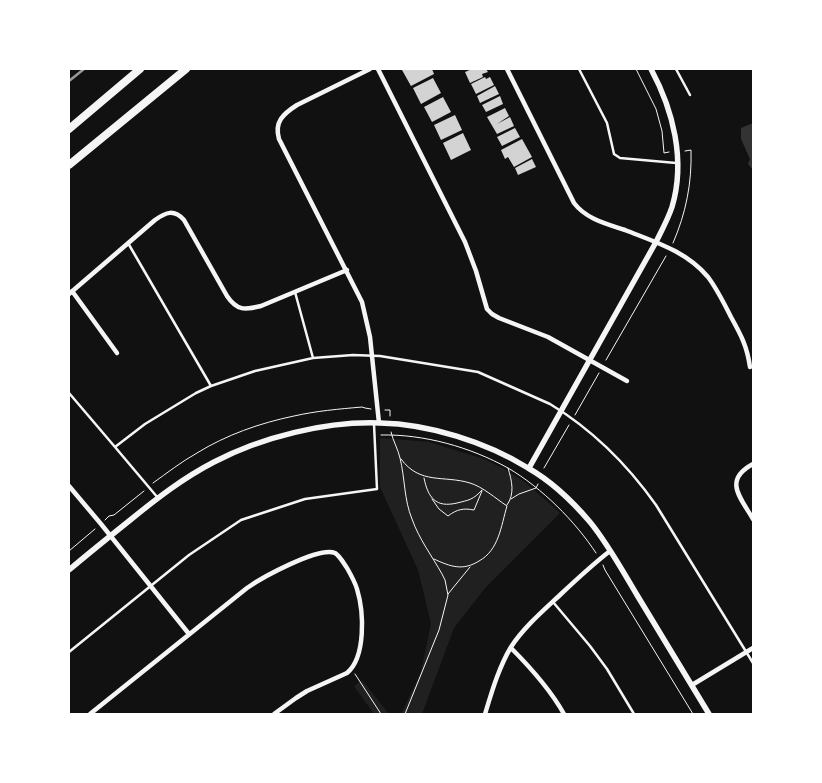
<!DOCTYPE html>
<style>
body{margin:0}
#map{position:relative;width:822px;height:783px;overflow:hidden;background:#111;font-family:Quicksand,sans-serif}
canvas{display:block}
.frame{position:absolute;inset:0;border:70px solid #fff;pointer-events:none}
</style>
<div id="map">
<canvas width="822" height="783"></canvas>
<div class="frame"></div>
</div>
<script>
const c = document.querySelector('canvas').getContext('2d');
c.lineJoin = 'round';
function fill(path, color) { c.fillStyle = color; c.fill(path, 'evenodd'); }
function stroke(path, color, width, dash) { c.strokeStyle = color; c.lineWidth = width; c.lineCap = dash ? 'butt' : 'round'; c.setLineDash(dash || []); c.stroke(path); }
const green = new Path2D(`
 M380 438 429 442 484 459 504 469 525 482 560 513 486 587 454 628 422 714H401L421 672 431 623 418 570 380 487Z
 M362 680 389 714H374L354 686Z`);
const water = new Path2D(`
 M753 123V170L748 164 750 159 741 139V128Z`);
const building = new Path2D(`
 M406 69H432L434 74 411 86 402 70Z
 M472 69H486L488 72 482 74 483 77 470 83 465 72Z
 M485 77 486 79 490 77 494 85 476 94 471 84Z
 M433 78 441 93 421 104 413 88Z
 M495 86 499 94 480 103 477 96Z
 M500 96 503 104 486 112 482 105Z
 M443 97 451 112 432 122 424 107Z
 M505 108 509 116 497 124 510 117 514 126 497 134 487 117Z
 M455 115 462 130 441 140 434 125Z
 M515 128 520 137 502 146 497 137Z
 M463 133 471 150 451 160 443 143Z
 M522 139 532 157 514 167 508 157 505 159 501 150Z
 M532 159 536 167 518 175 515 168Z`);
const path = new Path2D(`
 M636 69 656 109 662 131 664 153 669 152
 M673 243C686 213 692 183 691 150L685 151
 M606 360 666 256
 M385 410H390V416
 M575 415 599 373
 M391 432C393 441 398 449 400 458 405 478 404 500 412 519 419 539 432 556 442 574L445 580 448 595 439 630 405 714
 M381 435C424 434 470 447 508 468 542 488 575 521 596 553
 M401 459C420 485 444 475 470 483 483 487 495 498 507 506 501 526 499 550 479 561 463 571 451 567 434 559
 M544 468 569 425
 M424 478C428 498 436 508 457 503 469 500 473 500 482 490
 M153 483C167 473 181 462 197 453 226 435 260 423 294 416 316 411 339 409 362 407L365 408 371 409
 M432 499 439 509 448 516C457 509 464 508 474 510L482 491
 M511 499 519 494 536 488 538 484
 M507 505C515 494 512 481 508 468
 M105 520 109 516 114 515 144 491
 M69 551 95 529
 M603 565 605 570 693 714
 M448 594 470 567
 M355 674 381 714`);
const service = new Path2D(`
 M579 69 607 123 614 154 620 158 676 163
 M676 69 690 95
 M128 243 211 386
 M295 292 313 358
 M69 393 115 447
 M158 498 115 447 145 424 196 393 211 386 255 371 313 358 353 355 380 356 478 372 550 404C593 430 627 464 656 505L753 663
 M553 602 590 646 607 669 634 714
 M69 652 189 555 241 520 305 499 377 489 374 424`);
const minor = new Path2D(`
 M370 69 297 105C283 114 274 122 279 139L362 302 370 337 379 423
 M378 69 465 242 476 271 487 309 492 314 499 318 548 337 627 381
 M507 69 574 203C586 219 607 224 625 230 655 242 686 251 708 277 717 289 724 303 731 317 741 335 747 346 750 367
 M72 291 117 353
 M69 294 155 220C166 212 174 209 184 220L227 296C237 311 245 310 261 306L347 270
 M753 464C723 480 740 497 753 519
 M69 486 101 524 189 634
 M511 648C531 668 550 689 564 714
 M692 685 753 648
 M90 714 247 588C261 578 319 546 335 553 340 556 344 564 347 568 351 575 355 582 357 589 364 612 366 657 347 673L307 691 296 698 274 714
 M485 714C492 691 499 667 511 647 524 627 544 610 561 594 577 579 593 564 610 551`);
const tertiary = new Path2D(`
 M529 468 656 242C662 230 668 219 672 207 686 160 673 110 651 69
 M69 570C89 553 109 537 129 521 156 499 183 478 214 462 262 437 326 421 380 423 429 424 486 442 528 468 551 481 573 502 590 522 608 544 622 570 637 595 661 635 685 674 709 714`);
const primary = new Path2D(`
 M69 129 140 69
 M69 165 186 69`);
const rail = new Path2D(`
 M69 81 84 69`);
fill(green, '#202020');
fill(water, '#333');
fill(building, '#d3d3d3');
stroke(path, '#f5f5f5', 1);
stroke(service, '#f5f5f5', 2.5);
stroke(minor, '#f5f5f5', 4.5);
stroke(tertiary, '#f5f5f5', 5.5);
stroke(primary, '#f5f5f5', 8);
stroke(rail, '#9a9a9a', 2.5);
</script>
